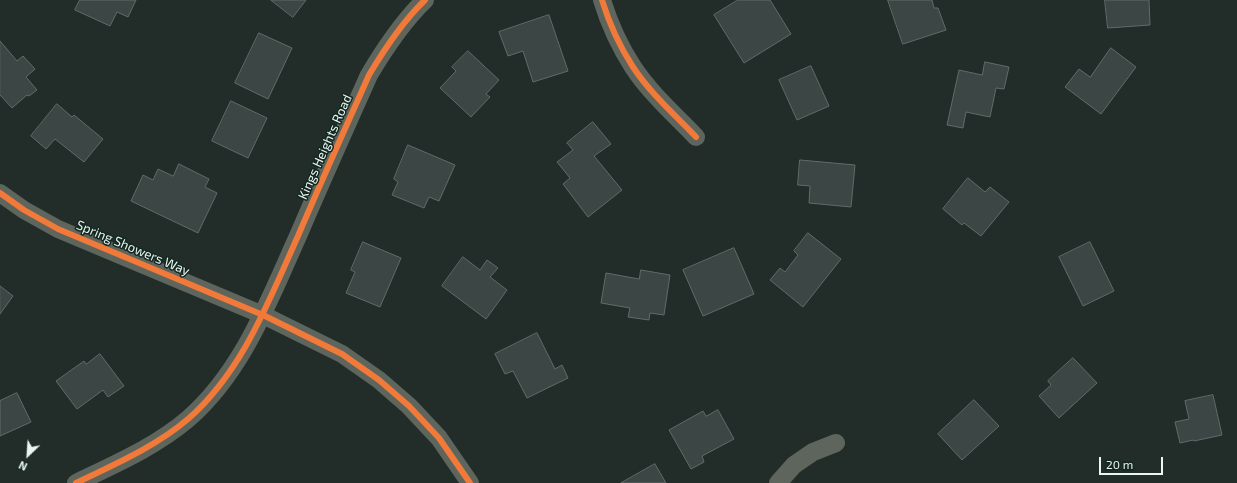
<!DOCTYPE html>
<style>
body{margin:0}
#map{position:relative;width:1237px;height:483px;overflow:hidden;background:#222d29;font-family:"Exo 2",sans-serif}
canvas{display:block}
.north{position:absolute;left:8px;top:435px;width:40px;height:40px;-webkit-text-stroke:3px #142821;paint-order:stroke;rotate:205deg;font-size:11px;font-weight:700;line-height:16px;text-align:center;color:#e9f6f1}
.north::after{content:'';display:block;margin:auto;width:14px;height:18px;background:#e9f6f1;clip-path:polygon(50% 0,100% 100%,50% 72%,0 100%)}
.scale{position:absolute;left:1099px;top:457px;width:64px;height:18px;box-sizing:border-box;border:2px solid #e9f6f1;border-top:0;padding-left:5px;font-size:12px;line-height:14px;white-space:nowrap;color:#e9f6f1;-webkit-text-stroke:3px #142821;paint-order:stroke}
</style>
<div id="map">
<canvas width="1237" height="483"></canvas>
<div class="north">N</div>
<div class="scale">20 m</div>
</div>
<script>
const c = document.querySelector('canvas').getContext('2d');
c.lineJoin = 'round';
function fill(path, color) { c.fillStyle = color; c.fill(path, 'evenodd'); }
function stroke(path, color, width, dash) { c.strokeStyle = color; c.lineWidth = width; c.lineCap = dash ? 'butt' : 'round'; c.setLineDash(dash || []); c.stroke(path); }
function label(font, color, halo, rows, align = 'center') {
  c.font = font + ' "Exo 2",sans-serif'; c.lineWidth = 3; c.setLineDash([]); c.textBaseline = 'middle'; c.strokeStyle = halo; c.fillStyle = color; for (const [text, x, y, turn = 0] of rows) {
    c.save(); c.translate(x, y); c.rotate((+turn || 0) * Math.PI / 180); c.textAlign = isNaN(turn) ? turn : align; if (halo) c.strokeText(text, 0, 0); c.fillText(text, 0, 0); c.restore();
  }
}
const building = new Path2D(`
 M80 0H136L128 17 117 12 110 26 75 10Z
 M271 0H306L293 17Z
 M738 0H770L791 34 744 63 714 15Z
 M888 0H932L934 8H938L946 30 903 44Z
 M1105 0H1149L1150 25 1108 28Z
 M549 15 568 71 533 82 523 51 508 56 499 32Z
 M259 33 292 48 268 99 235 83Z
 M0 41 17 61 23 56 35 69 26 77 37 90 29 96 27 95 12 108 0 95Z
 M1111 48 1136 67 1101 114 1065 87 1079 69 1090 77Z
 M468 51 499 80 486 94 490 97 471 117 440 88 456 71 452 67Z
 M985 62 1009 67 1004 89 996 88 990 117 966 112 963 128 947 125 959 70 982 75Z
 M811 66 829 106 797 120 779 80Z
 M231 101 267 118 248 158 212 141Z
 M57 104 72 117 74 115 103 139 84 162 55 139 46 149 31 136Z
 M593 122 611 144 594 156 622 190 588 217 563 184 570 178 557 162 573 150 567 143Z
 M408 145 455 165 439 201 429 197 424 208 392 195 398 182 394 179Z
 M800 160 855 165 851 207 809 203 810 186 798 185Z
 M179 164 209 179 205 187 217 193 198 233 131 201 143 175 153 180 158 169 173 176Z
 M968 178 985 192 990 187 1009 202 981 236 964 223 962 225 943 209Z
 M808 233 841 259 803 307 770 280 780 268 785 272 798 255 794 251Z
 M363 242 401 258 380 307 346 293 355 272 351 270Z
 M1090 242 1114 291 1083 306 1059 257Z
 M734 248 754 294 703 316 683 270Z
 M463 257 480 270 487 260 498 268 490 277 507 290 486 319 442 286Z
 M641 270 670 275 664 315 650 313 649 320 628 317 630 308 601 303 606 273 639 279Z
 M0 286 13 296 0 314Z
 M537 333 555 369 562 365 568 378 527 398 513 371 505 374 495 354Z
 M100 354 124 386 108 397 103 390 77 409 56 381 84 361 86 364Z
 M1073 358 1097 383 1059 418 1039 396 1051 385 1048 381Z
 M17 393 31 422 0 436V401Z
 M1213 395 1222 435 1194 441 1193 440 1180 443 1175 422 1189 419 1185 401Z
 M974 400 999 426 962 460 938 434Z
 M718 410 734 439 702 456 704 462 691 469 669 430 703 411 706 416Z
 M655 464 666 483H621Z`);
const minor = new Path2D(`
 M602 0C609 23 620 47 633 67 650 93 675 115 696 137
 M0 193 24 210 58 229 263 315 342 354 379 380 409 406 439 438 470 483
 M76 483C115 464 155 447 188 419 243 371 269 300 298 236 321 182 345 129 369 75 385 48 402 22 425 0
 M778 483 794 465 813 452 836 443`);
const cycleway = new Path2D(`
 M602 0C609 23 620 47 633 67 650 93 675 115 696 137
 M0 193 24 210 58 229 263 315 342 354 379 380 409 406 439 438 470 483
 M76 483C115 464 155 447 188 419 243 371 269 300 298 236 321 182 345 129 369 75 385 48 402 22 425 0`);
const streetNames = [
 ["Kings Heights Road",325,147,-66],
 ["Spring Showers Way",133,248,23]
];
fill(building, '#3c4644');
stroke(building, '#616b6a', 1);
stroke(minor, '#5e655d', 18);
stroke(cycleway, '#f17a3a', 6);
label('13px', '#e9f6f1', '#142821', streetNames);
</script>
